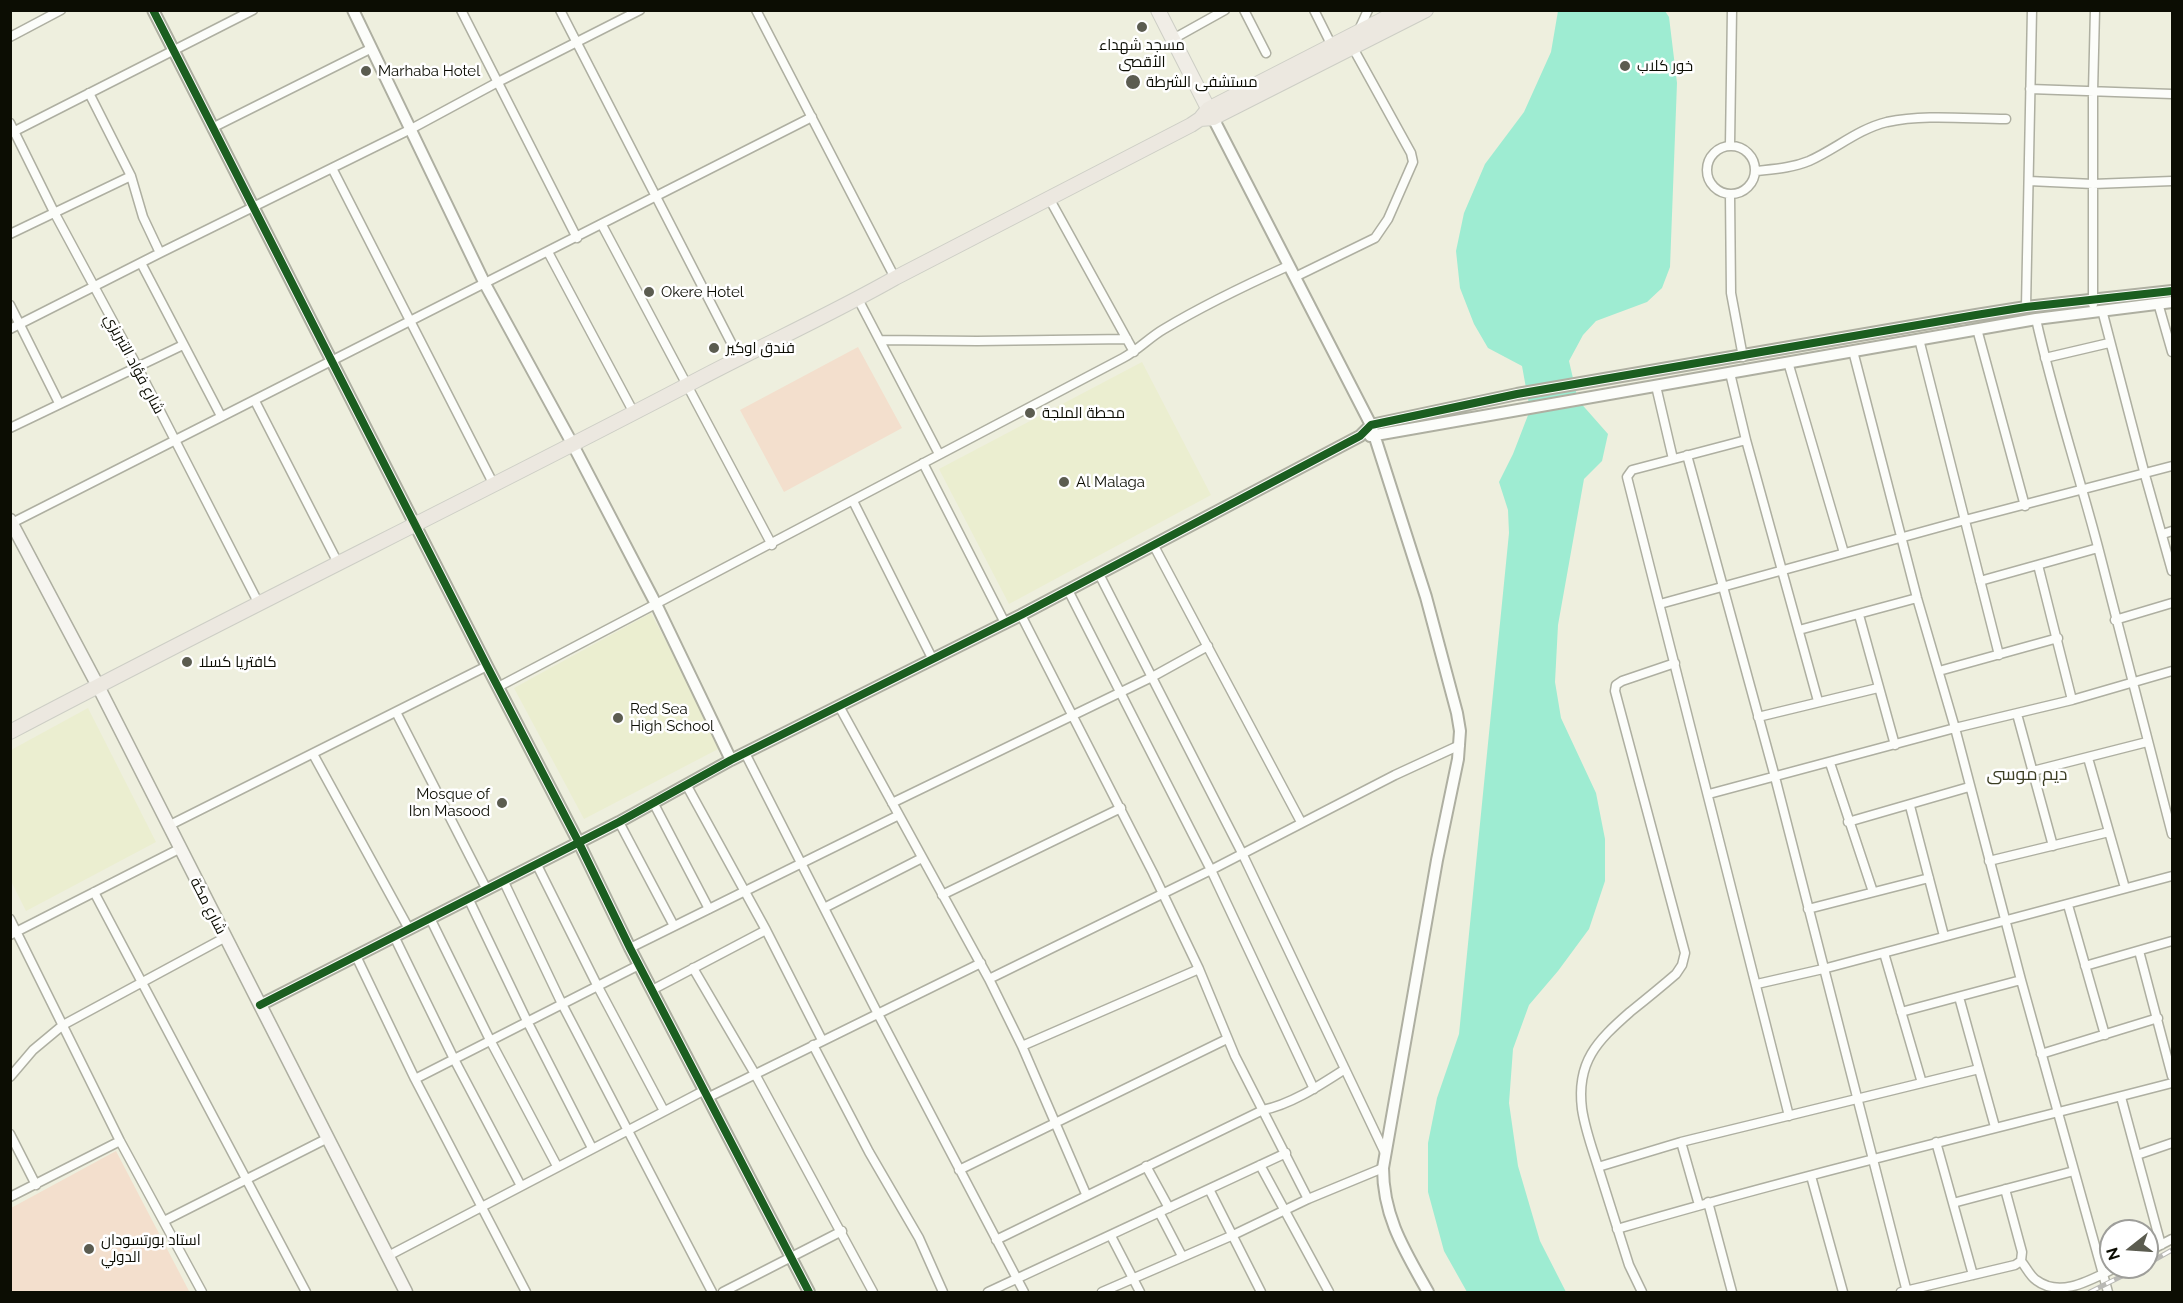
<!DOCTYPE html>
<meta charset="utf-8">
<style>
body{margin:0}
#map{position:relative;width:2183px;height:1303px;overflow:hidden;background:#eeefde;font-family:Raleway,sans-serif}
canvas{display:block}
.frame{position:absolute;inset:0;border:12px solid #0c0d03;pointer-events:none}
.north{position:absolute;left:2099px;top:1219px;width:60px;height:60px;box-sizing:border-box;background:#fff;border:2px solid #9e9e9a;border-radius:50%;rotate:253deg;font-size:16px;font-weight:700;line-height:24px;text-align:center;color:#0c0d03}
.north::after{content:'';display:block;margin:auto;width:21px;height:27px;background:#5b5c50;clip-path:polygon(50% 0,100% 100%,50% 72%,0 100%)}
</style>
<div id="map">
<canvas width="2183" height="1303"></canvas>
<div class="frame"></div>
<div class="north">N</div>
</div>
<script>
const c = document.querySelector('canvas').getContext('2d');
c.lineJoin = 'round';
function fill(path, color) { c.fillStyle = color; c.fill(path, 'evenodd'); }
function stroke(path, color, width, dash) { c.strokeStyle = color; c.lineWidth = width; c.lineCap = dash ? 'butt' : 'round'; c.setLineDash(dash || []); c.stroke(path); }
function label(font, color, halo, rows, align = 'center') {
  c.font = font + ' Raleway,Cairo,sans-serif'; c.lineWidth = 5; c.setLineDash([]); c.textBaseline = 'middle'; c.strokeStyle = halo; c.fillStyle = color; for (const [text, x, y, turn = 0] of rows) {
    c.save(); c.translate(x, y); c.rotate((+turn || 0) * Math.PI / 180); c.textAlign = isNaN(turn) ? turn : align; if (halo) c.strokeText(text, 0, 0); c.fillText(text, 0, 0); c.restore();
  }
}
const built = new Path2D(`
 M1142 362 1211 495 1009 604 939 469Z
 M651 613 722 747 584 819 514 688Z
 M88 708 156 842 26 911 11 881V750Z`);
const green = new Path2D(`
 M858 347 902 428 784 492 740 410Z
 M116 1151 189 1291 186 1292H11V1208Z`);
const water = new Path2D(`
 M1558 11H1665L1669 17 1677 83 1670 267 1662 288 1647 302 1596 321 1583 335 1569 361 1578 400 1608 434 1602 461 1584 479 1558 625 1555 682 1561 718 1596 793 1605 839V881L1589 929 1558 971 1529 1005 1513 1049 1509 1103 1518 1166 1540 1241 1566 1292H1467L1444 1251 1428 1192V1143L1437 1098 1459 1034 1509 533 1508 510 1499 482 1513 454 1530 410 1522 366 1488 348 1474 324 1460 288 1456 251 1464 213 1485 164 1524 112 1551 52Z`);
const minor = new Path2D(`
 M461 10 577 238
 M560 10 739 358
 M756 10 895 278
 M1244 10 1266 53
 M1314 10 1332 46
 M1358 32 1368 10
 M10 37 61 10
 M1173 39 1225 10
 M2030 89 2172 94
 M89 93 131 176 143 217 160 253
 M10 123 54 212 137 366 259 604
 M212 128 372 48
 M11 133 253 10
 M1730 145 1732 10
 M1707 170a24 24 0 1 1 48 0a24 24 0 1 1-48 0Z
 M332 168 494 485
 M1756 171C1774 169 1792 168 1809 161 1836 149 1858 129 1887 122 1925 114 1968 119 2006 119
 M2029 181 2093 184 2172 181
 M1730 194 1731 293 1743 357
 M1049 198 1134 352
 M602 225 772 545
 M10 234 131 176
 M548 252 634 413
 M141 263 221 416
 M1295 277 1375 238 1388 219 1413 162 1411 153 1353 48
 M858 299 939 454
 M2158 303 2172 352
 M2093 304V92L2095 10
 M10 305 59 403
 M2026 307 2032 10
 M2102 310 2145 475 2172 571
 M2036 319C2053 396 2078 471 2098 547 2123 643 2147 739 2172 834
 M10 329 160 253 411 129 498 82 640 10
 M1977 329 2025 506
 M1919 339 1999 655
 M880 340 977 341 1127 339
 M1853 351 1917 598 1955 728 2021 980 2108 1292
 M2045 358 2109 343
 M1788 362 1844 553
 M1730 373 1746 440 1632 470 1627 477 1789 1116
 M1656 386 1673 459
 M255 401 338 563
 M10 428 183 345
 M1746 440 1818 701
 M1687 455 1775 777 1907 1292
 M923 463 1005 623
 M853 501 932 658
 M10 524 812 117
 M2163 534 2172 531
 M1154 546 1301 822
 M2038 565 2072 700
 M1099 574 1242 853 1385 1153
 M1980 581 2098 548
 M1068 590 1211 870 1314 1089
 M1660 604 1965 520 2172 466
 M1021 615 1153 873 1199 969 1235 1056 1308 1199
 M1859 615 1895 745
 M2115 620 2172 603
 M1799 630 1917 598
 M1939 671 2058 638
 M498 687 1123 358C1138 350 1150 337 1164 329 1204 305 1246 285 1288 266
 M839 706 989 979 1022 1046 1086 1194
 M396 712 487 890
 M2017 714 2053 846
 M1758 717 1878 688
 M745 753 878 1014 1024 1292
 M313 754 409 929
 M2088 758 2125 888
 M1830 763 1873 892
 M2033 771 2147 742
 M687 786 766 930 822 1040
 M1709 794 1955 728 2072 700 2172 671
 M892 803 1152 677 1208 646
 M654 804 709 909
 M1910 806 1944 936
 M619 822 674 926
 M1848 822 1969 787
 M168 826 487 666
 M1989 861 2109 832
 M537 865 597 985 664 1111
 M504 882 562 1004 712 1292
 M94 892 306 1292
 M942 895 1121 808
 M469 900 527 1021 592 1148
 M2068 905 2105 1035
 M824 908 922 858
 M1808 909 1929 878
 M430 918 490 1040 557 1166
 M10 919 120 1141 202 1292
 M10 935 179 849
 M394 936 454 1059 521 1186
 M630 948 899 815
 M2139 951 2172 1076
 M1884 953 1922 1083
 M356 956 415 1079 526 1292
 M2085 966 2172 941
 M693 968 755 1074 873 1292
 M989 979 1211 870 1395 775 1460 745
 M1757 984 1823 969 2172 876
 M652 990 766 930
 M1959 997 1995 1127
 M1901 1012 2021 980
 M813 1045 869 1152 919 1238 943 1292
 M1022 1046 1199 969
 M2041 1054 2158 1018
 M10 1077 33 1050 63 1025 224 938
 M415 1079 639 965
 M709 1097 981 963
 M2121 1097 2161 1245
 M10 1134 36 1185
 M1681 1142 1699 1205
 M1936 1142 1973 1275
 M2137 1155 2172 1143
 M1260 1165 1329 1292
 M1146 1166 1169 1208
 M1598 1167C1592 1148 1585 1129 1582 1109 1576 1062 1597 1041 1630 1012 1645 1000 1661 987 1676 974L1682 965 1685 953 1615 691 1616 685 1622 681 1675 663
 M959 1170 1227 1039
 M1811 1176 1843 1292
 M1209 1189 1261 1292
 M10 1197 120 1141
 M1708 1202 1732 1292
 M1953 1203 2074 1171
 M1159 1212 1182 1256
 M164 1221 328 1138
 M1617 1229C1801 1175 1987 1131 2172 1083
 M1111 1236 1140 1292
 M996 1240 1263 1110C1292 1104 1320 1085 1345 1069
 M2147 1252 2172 1239
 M388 1256 705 1090
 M2021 1261C2026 1267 2030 1276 2036 1280 2061 1299 2092 1279 2117 1267
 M723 1292 842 1231
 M988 1292 1286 1153
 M1102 1292 1231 1236 1308 1199 1383 1168
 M1642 1292 1629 1265 1598 1167 1681 1142 1979 1069
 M1901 1292 2015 1265 2021 1261 2022 1252 2005 1189`);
const tertiary = new Path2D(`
 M153 10 487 666 579 843 630 948 809 1292
 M353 10 485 284 573 445 656 604 731 760
 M1213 118 1371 425 1426 597 1457 713 1460 731 1458 759 1437 860 1383 1168C1383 1217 1405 1251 1428 1292
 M1370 436 2036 319 2172 302
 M260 1005 619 822 731 760 1021 615 1360 436 1371 425 1517 394 1976 315 2026 307 2172 291`);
const secondary = new Path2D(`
 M10 520 98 686 406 1292`);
const primary = new Path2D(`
 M1158 10 1213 118`);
const trunk = new Path2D(`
 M1200 119 1213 118 1426 10
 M10 732C237 612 468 500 695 381 761 346 830 315 895 278L1191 125 1200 119 1208 109 1401 10`);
const rail = new Path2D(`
 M2147 1264 2172 1250
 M2090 1292 2140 1267`);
const cycleway = new Path2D(`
 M153 10 487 666 579 843 630 948 809 1292
 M260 1005 619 822 731 760 1021 615 1360 436 1371 425 1517 394 1976 315 2026 307 2172 291`);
const markers = [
 [1142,27,6,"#5b5c50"],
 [1625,66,6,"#5b5c50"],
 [366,71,6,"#5b5c50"],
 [1133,82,8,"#5b5c50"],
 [649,292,6,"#5b5c50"],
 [714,348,6,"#5b5c50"],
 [1030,413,6,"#5b5c50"],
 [1064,482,6,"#5b5c50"],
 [187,662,6,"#5b5c50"],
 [618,718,6,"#5b5c50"],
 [502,803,6,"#5b5c50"],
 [89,1249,6,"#5b5c50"]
];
const poiNames = [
 ["مسجد شهداء",1142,45,"center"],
 ["الأقصى",1142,62,"center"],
 ["خور كلاب",1637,66],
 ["Marhaba Hotel",378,71],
 ["مستشفى الشرطة",1146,82],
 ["Okere Hotel",661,292],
 ["فندق اوكير",726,348],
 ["محطة الملجة",1042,413],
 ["Al Malaga",1076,482],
 ["كافتريا كسلا",199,662],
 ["Red Sea",630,709],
 ["High School",630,726],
 ["Mosque of",490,794,"right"],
 ["Ibn Masood",490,811,"right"],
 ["استاد بورتسودان",101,1240],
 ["الدولي",101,1257]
];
const streetNames = [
 ["شارع فؤاد التبريزي",134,364,62],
 ["شارع مكة",208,906,63]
];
const quarterNames = [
 ["ديم موسى",2027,775]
];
fill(built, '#ebeed0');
fill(green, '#f3dfcd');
fill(water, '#9eecd2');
stroke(minor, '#aeafa1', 11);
stroke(tertiary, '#aeafa1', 14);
stroke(secondary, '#aeafa1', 15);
stroke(primary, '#cdcec5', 16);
stroke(trunk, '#cdcec5', 16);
stroke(minor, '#fcfdfa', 8);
stroke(tertiary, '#fcfdfa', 10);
stroke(secondary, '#f6f5f0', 12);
stroke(primary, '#f0ede6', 14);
stroke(trunk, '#ece8e0', 14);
stroke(rail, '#b9b9b5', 5);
stroke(rail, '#fff', 3, [9]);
stroke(cycleway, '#1b5e20', 8);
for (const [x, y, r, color] of markers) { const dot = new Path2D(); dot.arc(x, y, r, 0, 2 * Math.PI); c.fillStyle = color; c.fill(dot); stroke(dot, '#fff', 2); }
label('15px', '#0c0d03', '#fff', poiNames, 'left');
label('15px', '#0c0d03', '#fff', streetNames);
label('18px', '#3c3e23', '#fff', quarterNames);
</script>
